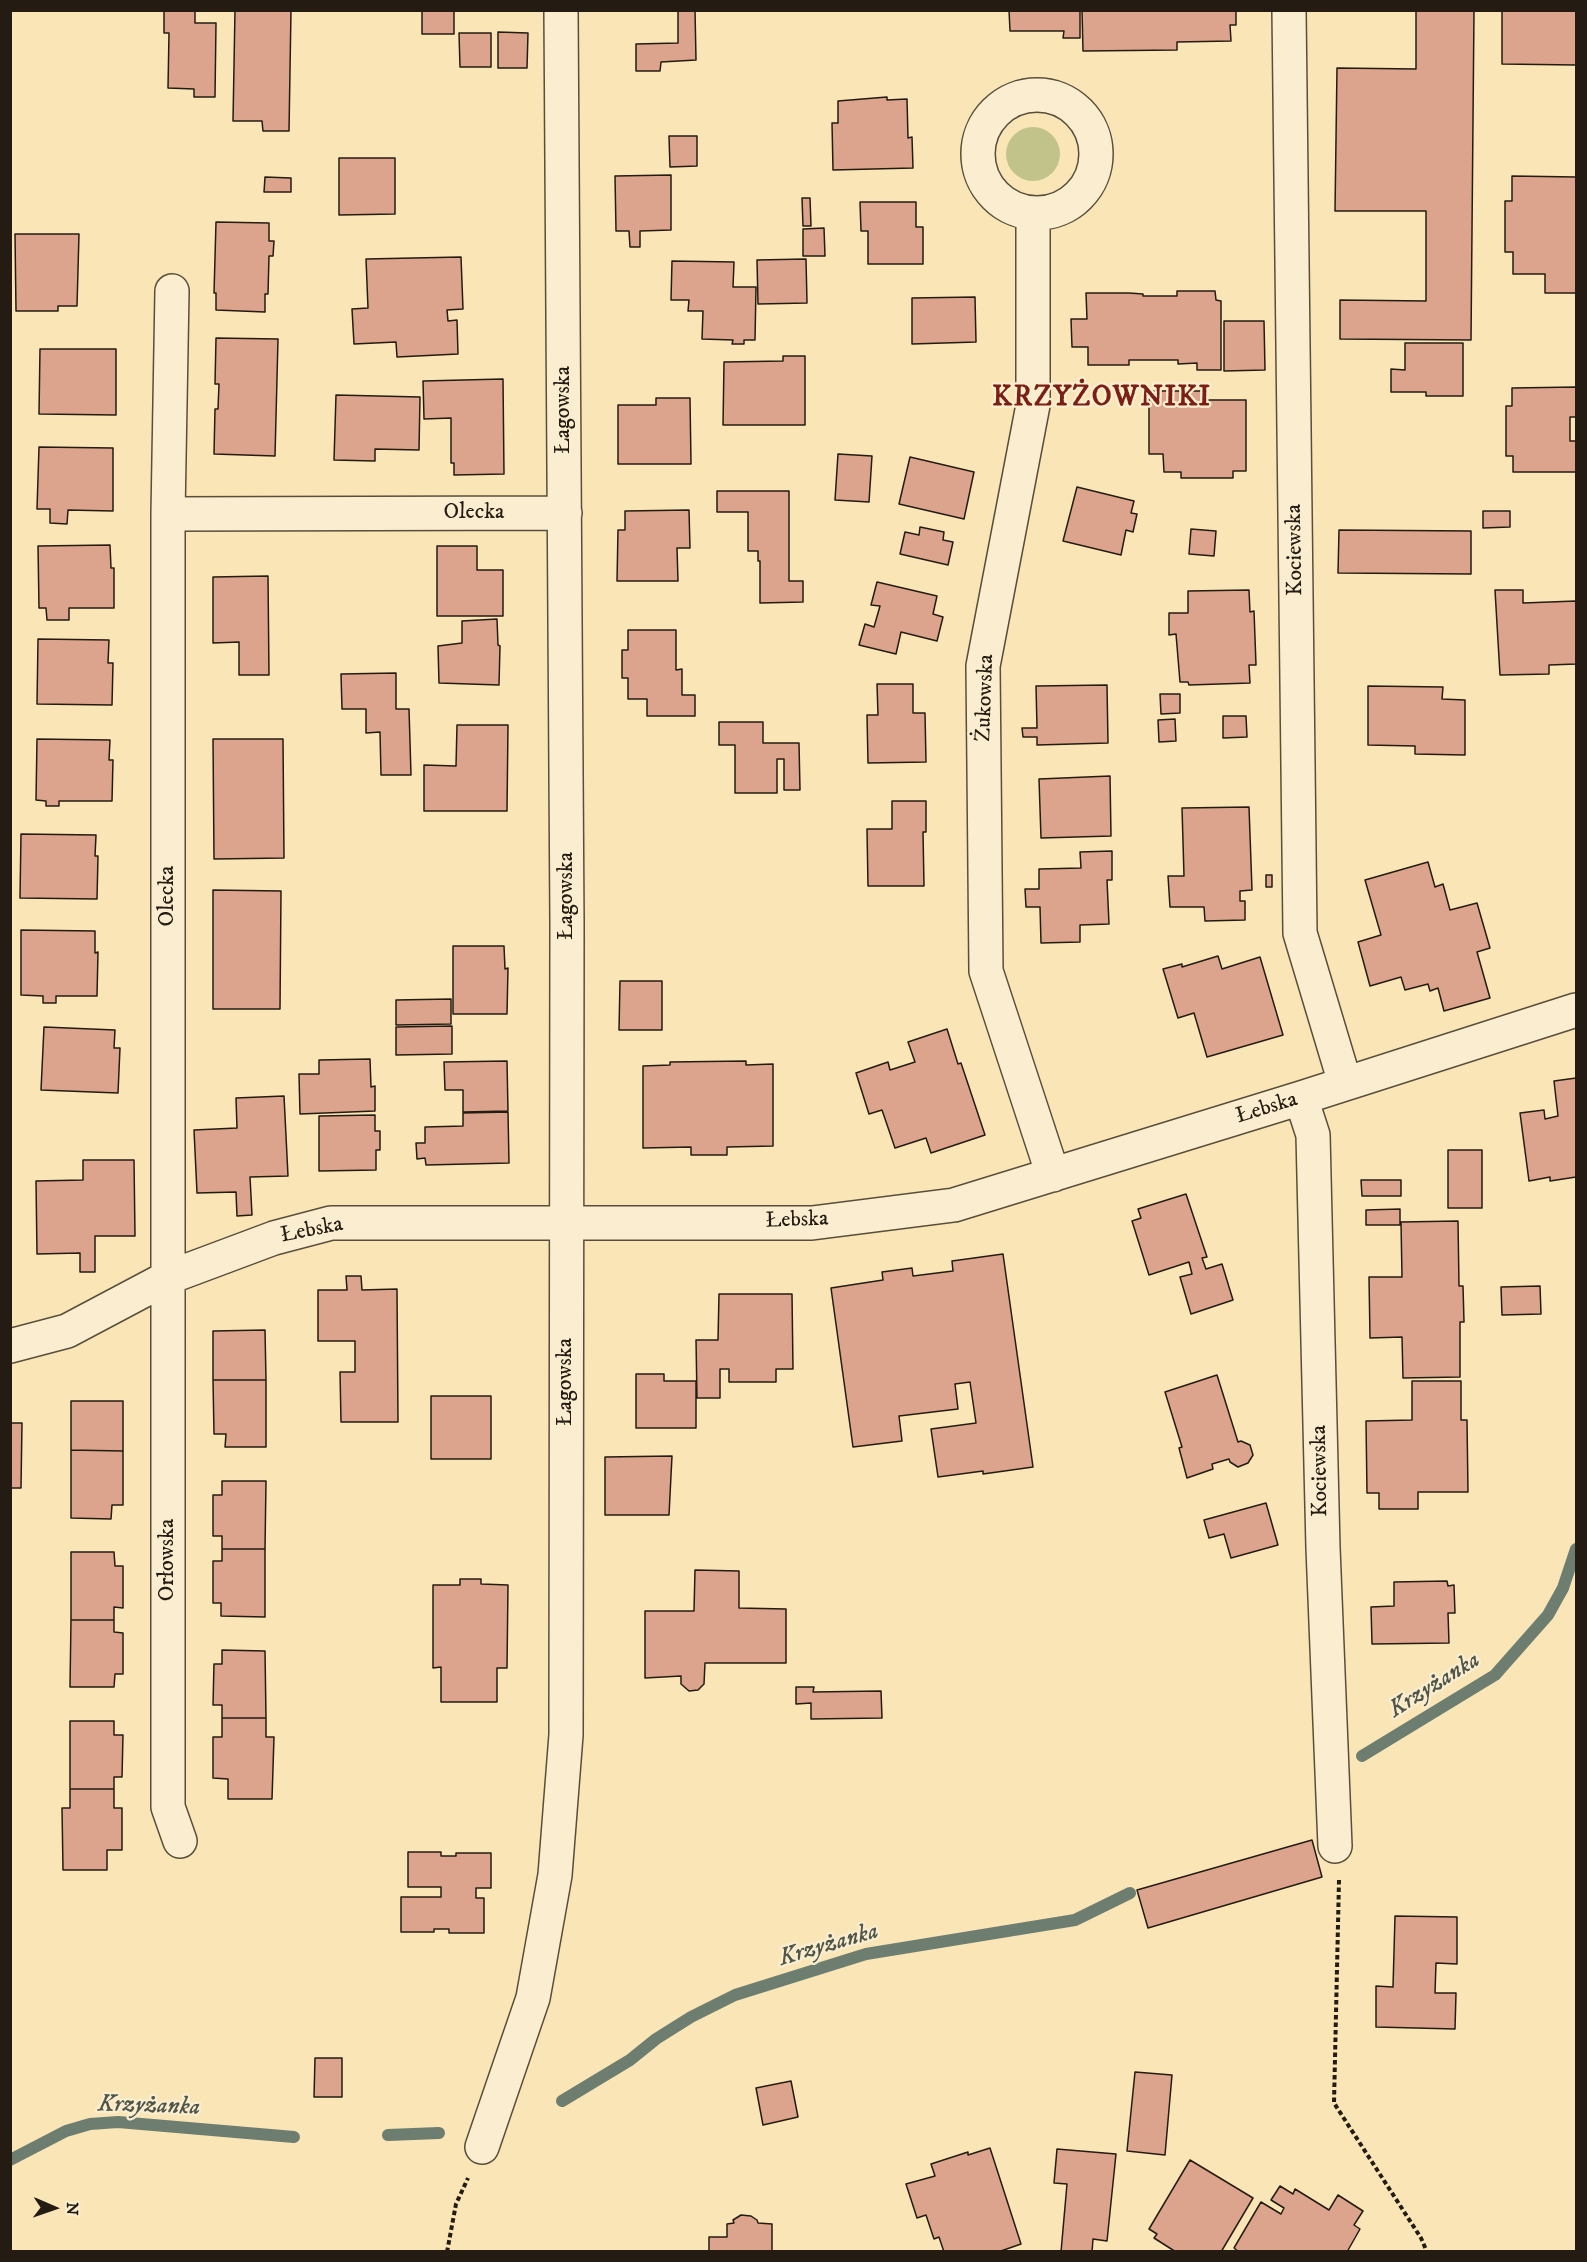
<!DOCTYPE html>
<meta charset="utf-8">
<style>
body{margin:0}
#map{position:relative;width:1587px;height:2262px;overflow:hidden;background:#f9e5b6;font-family:"IM FELL DW Pica",serif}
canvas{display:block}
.frame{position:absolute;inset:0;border:12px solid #241c12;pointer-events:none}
.north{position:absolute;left:24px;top:2178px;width:60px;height:60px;-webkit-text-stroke:4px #fbeed0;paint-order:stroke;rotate:92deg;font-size:16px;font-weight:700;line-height:24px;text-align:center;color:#241c12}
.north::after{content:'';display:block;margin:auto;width:21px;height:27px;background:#241c12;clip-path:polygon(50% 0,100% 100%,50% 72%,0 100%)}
</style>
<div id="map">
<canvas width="1587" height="2262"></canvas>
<div class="frame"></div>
<div class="north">N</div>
</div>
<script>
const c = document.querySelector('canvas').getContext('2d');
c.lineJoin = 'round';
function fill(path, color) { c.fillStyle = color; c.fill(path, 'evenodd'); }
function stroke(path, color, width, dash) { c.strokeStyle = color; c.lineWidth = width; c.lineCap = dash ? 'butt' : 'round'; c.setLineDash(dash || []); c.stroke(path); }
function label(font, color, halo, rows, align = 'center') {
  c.font = font + ' "IM FELL DW Pica",serif'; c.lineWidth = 4.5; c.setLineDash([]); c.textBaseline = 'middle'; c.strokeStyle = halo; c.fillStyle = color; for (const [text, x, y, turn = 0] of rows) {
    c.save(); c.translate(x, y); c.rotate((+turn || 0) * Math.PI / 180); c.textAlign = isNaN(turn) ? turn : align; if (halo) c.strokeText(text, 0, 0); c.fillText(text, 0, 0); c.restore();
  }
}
const green = new Path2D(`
 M1006 154a27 27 0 1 1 54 0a27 27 0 1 1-54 0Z`);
const stream = new Path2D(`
 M1362 1756 1495 1675 1548 1615 1563 1588 1576 1549
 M562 2101 630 2060 656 2039 691 2017 735 1995 866 1954 1075 1920 1130 1893
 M388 2135 439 2133
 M10 2160 66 2131 90 2124 118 2122 294 2137`);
const building = new Path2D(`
 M164 10H195V23H216L215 97H194V89L168 88 169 33H164Z
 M235 10H291L289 131H263L262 121H233Z
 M422 10H454V34H422Z
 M678 10H695L696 60 661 62 660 71H636V44L678 43Z
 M1009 10H1080V38H1063L1064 31H1010Z
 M1082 10H1236V25H1230L1231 41 1177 42V50L1083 51Z
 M1416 10H1474L1471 340 1340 339V300L1426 301V211H1335L1337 68 1416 69Z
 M1502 10H1576V65L1502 64Z
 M498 32 528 33 527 68H498Z
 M459 33H491V67H460Z
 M887 97V100L907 99 908 138 912 137 913 168 833 170 832 123H838V101Z
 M669 136H697V166L670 167Z
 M339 158H395V214L339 215Z
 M671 175V230L640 231V247H630L629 231H616L615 176Z
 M1512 176 1576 177V293H1545V274H1513V252H1505V201H1512Z
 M265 177 291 178V192H264Z
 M802 198H810L811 226H803Z
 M860 202H916V227H923V264H868V231H861Z
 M216 222 269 223V241H274L273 256H269L268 294H265V312L216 310V293H214Z
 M824 228 825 256H803V229Z
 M15 234H79L77 306H58V311H16Z
 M461 257 463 309 447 310 448 321 457 320 458 354 397 357 396 342 354 344 352 309 368 308 366 259Z
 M806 259 807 303 758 304 757 260Z
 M672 261 734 262 733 287H756L755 340H744V344H732L733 340 702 339 703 311H688L689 300H671Z
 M1177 291H1215L1216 300 1221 301V370H1197V363L1178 364V360H1129V365H1088V347H1072L1071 319H1087L1086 293H1129L1143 294V296H1177Z
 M975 297 976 342 912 344V298Z
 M1224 321H1264L1265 370 1224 371Z
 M216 338 278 339 275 456 214 454 215 409H218L219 384H215Z
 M1405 343H1463V396H1426V392H1391V369L1405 370Z
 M40 349H116V415L39 414Z
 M783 356H805V425H723L724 362 783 361Z
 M503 379 504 474 454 475V463H451V418L424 419 423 381Z
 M1576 387V417H1570V441H1576V472H1513V456H1506V406H1512V388Z
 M1149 391H1203V400H1246V471H1233V478H1181V472H1164L1163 454H1149Z
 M336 395 420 397 419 450 375 449V461L334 460Z
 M656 398H690L691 464H618V405H656Z
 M39 447 113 448V511L68 510 67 524 50 523V509H37Z
 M838 454 872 456 869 502 835 500Z
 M910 457 974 472 964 519 899 504Z
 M1077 487 1134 501 1131 513 1137 514 1133 532 1126 530 1121 555 1063 541Z
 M717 491H789V581H803V602L760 603V561H758V551H748V512H717Z
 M689 510 690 548H677L678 581H617L618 530H625V511Z
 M1483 511H1510V527L1483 528Z
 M920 527 944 532 943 540 953 542 948 565 900 554 905 532 919 535Z
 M1191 529 1216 531 1214 556 1189 554Z
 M1339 530 1471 531V574L1338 573Z
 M110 545 111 568H114V608H69V620H47L46 608H39L38 546Z
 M437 546H477V570H503V616H437Z
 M268 576 269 675H239V642L213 643V577Z
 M877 582 937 596 933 614 943 617 937 641 901 632 896 654 859 645 865 624 874 627 880 606 871 605Z
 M1249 590 1250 612 1254 611 1256 665H1249L1250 683 1189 685 1188 682H1180L1176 634 1169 635V613H1188V591Z
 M1495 590H1523V603L1576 601V664L1549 665V674L1500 675Z
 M497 619 498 645 500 646 499 685 439 683 438 646 462 643V621Z
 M628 630H676V670L682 669V695H695V716H647V699H628V678H622V650H628Z
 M38 639 109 640 108 663H113L112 705 37 704Z
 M396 673V709H409L411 775H381L380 732 366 733V709H342L341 674Z
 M877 684H913V713H925L926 762 868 763 867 715H878Z
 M1107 685 1108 743 1037 745V737H1023L1022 728H1037L1036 686Z
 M1368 686 1443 687 1442 699 1465 700V755L1415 754V746L1368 745Z
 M1160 694H1180V713L1161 714Z
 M1223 716H1246L1247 737 1223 738Z
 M1175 719 1176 741 1159 742 1158 720Z
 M719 722H763V743H799L800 790H784V759H777V793H735V745H719Z
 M457 725H508L507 811H424V765L456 766Z
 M37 739 110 740 109 760H113L112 801H59V806H46V801L36 800Z
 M213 739H283L284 858 214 859Z
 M1110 776 1111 836 1041 838 1039 779Z
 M892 801H926V832H923L924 886H868L867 829H892Z
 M1249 807 1252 890 1240 891V901H1245V920L1205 921 1204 907H1170L1168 876H1184L1182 808Z
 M21 834 96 835 95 856H98L97 899 20 898Z
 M1112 851V880H1107L1109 924 1080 925V942L1041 943 1040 907H1026L1025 889H1039V869L1081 868 1080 852Z
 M1428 862 1435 887 1443 884 1450 910 1477 903 1490 948 1477 952 1490 998 1444 1011 1438 988 1430 991 1428 984 1405 990 1401 977 1370 986 1358 942 1381 935 1365 880Z
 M1266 875H1272V887H1266Z
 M213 890 281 891 280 1009H213Z
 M21 930 95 931V953L98 952 97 996H56V1003H43V996L21 995Z
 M453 946H504L505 969 508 968 507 1014H453Z
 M1218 956 1222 969 1260 957 1283 1035 1207 1057 1194 1013 1178 1018 1163 969 1182 964V967Z
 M620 981H662V1030H619Z
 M451 999V1024L396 1025V1000Z
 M452 1026V1054L396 1055V1027Z
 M44 1027 115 1030 114 1048H120L118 1093 41 1090Z
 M947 1029 958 1064 961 1063 985 1135 931 1153 926 1138 895 1148 882 1110 869 1114 856 1073 888 1062 890 1070 915 1062 908 1042Z
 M370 1059 371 1087 375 1086V1111L300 1114 299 1074H319V1060Z
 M507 1061 508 1111 463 1112V1090H445L444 1062Z
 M746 1061V1065L773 1064V1146L727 1147V1155H691V1147L643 1148V1066L670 1065V1062Z
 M1576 1078V1177L1550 1181V1177L1529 1181 1520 1113 1544 1110 1545 1119 1558 1116 1554 1081Z
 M284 1096 288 1176 250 1177 252 1215 237 1216 236 1192 197 1193 194 1130 237 1128 236 1098Z
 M508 1112 509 1163 426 1165 425 1158 417 1159 416 1143H425V1127L463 1126V1113Z
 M375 1115V1131H380V1150H376V1170L319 1171V1116Z
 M1448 1150H1482V1208H1448Z
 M83 1160H134L135 1236H95V1272H80V1253L37 1254 36 1181 83 1180Z
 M1361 1180H1401V1196H1362Z
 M1186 1194 1207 1257 1202 1258 1206 1269 1222 1264 1233 1300 1191 1314 1180 1277 1192 1274 1189 1262 1149 1275 1132 1221 1141 1218 1138 1209Z
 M1400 1209V1225H1366V1210Z
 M1458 1221 1459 1286H1463L1464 1322H1460V1377L1403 1378 1402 1337 1370 1338 1369 1277H1402L1401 1222Z
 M1003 1254 1033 1467 983 1474V1471L938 1477 931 1429 976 1423 970 1382 955 1384 958 1409 899 1416 902 1441 853 1447 831 1288 883 1280 882 1272 912 1268 913 1276 953 1271 952 1261Z
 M346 1276H361L362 1290 397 1289 398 1422H341L340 1372H355V1341H318V1290H347Z
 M1540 1286 1541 1314 1502 1315 1501 1287Z
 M719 1294H792L793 1369H776V1382H729V1369H720V1398H697L696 1340H718Z
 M265 1330 266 1380H213V1331Z
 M636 1374H664V1381H696V1428H636Z
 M1217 1375 1238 1442 1241 1441 1250 1445 1253 1455 1248 1463 1238 1467 1230 1462 1229 1459 1212 1464 1213 1469 1187 1478 1179 1448 1182 1447 1165 1392Z
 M213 1380H266V1447H225L226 1434H214Z
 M1412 1381H1461V1420H1467L1468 1492H1418V1509H1379V1493H1367L1366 1421 1412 1420Z
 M431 1396H491V1459H431Z
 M71 1401H123V1451L71 1450Z
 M10 1423H22L21 1488H10Z
 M71 1450 123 1451V1505H112L111 1519 71 1518Z
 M672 1456 669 1515H605V1457Z
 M222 1481H266L265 1549H222V1536H213V1495H222Z
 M1266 1503 1278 1545 1231 1558 1224 1534 1209 1538 1204 1520Z
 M222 1549H265V1617L221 1616V1603H213V1561H222Z
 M71 1552H114L115 1566H123V1608L114 1607V1620H71Z
 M695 1570 739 1571V1608L786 1609V1663H705L704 1684 698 1690 689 1691 681 1684V1676L645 1678V1611H694Z
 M460 1579H481V1584L508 1585 507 1668H497V1702H441V1667L433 1668V1585H460Z
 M1447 1581 1448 1586 1454 1585 1455 1613H1448L1449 1643 1372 1644 1371 1607 1394 1606V1582Z
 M71 1620H114V1632L123 1633V1674H115L114 1687H70Z
 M222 1650 265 1651 266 1718H222V1705H213L214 1664H222Z
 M796 1687H814L813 1692 881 1691 882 1718 811 1719V1703L796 1704Z
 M222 1718H266V1737H274L272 1799H228V1779L213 1778V1737H222Z
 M70 1721H114V1735H123L122 1777H114V1789H70Z
 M70 1789H114V1808H122V1850H107V1870H63L62 1808H70Z
 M1312 1840 1322 1877 1148 1928 1137 1890Z
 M408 1852H441V1856H456V1853H491V1888H476V1898H484V1933H449V1929H434V1932H401V1897H441V1887H408Z
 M1395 1916 1457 1917V1964L1436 1963 1435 1993H1456L1455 2029 1376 2027V1986L1393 1987Z
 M315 2058H342V2097H314Z
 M1135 2072 1172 2075 1165 2155 1127 2151Z
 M791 2081 798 2117 763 2125 756 2088Z
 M990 2148 1021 2244 998 2252H944L939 2237 934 2239 926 2215 917 2218 906 2184 935 2176 931 2164 968 2152V2155Z
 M1057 2149 1116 2154 1107 2241 1093 2239 1092 2252H1061L1067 2184 1054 2183Z
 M1190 2160 1253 2198 1221 2252H1176L1154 2238 1157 2234 1149 2229Z
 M1280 2186 1293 2194 1295 2189 1329 2210 1338 2195 1363 2211 1354 2225 1360 2229 1347 2252H1239L1234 2248 1261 2202 1281 2214 1284 2208 1271 2200Z
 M741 2215 751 2216 757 2220 758 2223 772 2224V2252H709V2237H727V2224L734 2223 733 2220Z`);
const path = new Path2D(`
 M1339 1880 1334 2103 1421 2238 1427 2252
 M447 2252 456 2204 468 2178`);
const minor = new Path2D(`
 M1289 10 1300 933 1345 1083
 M978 154a59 59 0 1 1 118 0a59 59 0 1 1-118 0Z
 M1033 213V405L983 666 986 971 1053 1175
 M172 291 168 514V1807L180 1841
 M168 514 565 513
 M1301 1098 1313 1135 1323 1548 1335 1846
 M10 1346 67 1331 167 1278 274 1238 331 1223H812L954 1205 1301 1098 1576 1010
 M482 2147 533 1998 555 1875 566 1735 567 923 561 10`);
const streetNames = [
 ["Łagowska",564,410,-90],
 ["Olecka",474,513],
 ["Kociewska",1296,550,-91],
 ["Żukowska",986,698,-88],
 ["Olecka",168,896,-90],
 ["Łagowska",567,896,-90],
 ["Łebska",1267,1109,-17],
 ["Łebska",797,1221,-2],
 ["Łebska",312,1231,-11],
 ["Łagowska",566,1382,-90],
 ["Kociewska",1321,1471,-91],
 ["Orłowska",168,1560,-90]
];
const waterNames = [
 ["Krzyżanka",1435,1686,-32],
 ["Krzyżanka",829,1946,-16],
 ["Krzyżanka",149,2107,2]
];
const districtNames = [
 ["KRZYŻOWNIKI",1102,399]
];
fill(green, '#c2c38b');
stroke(stream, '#6d7e71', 12);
fill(building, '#dca48c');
stroke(building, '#241c12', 1.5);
stroke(minor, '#594e3b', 36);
stroke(path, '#241c12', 4, [4.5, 3]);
stroke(minor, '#fbeed0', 33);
label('22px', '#241c12', '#fbeed0', streetNames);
label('italic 24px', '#4f5549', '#fbeed0', waterNames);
c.letterSpacing = '1.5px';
label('bold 28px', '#7a1f14', '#fbeed0', districtNames);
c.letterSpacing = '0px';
</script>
